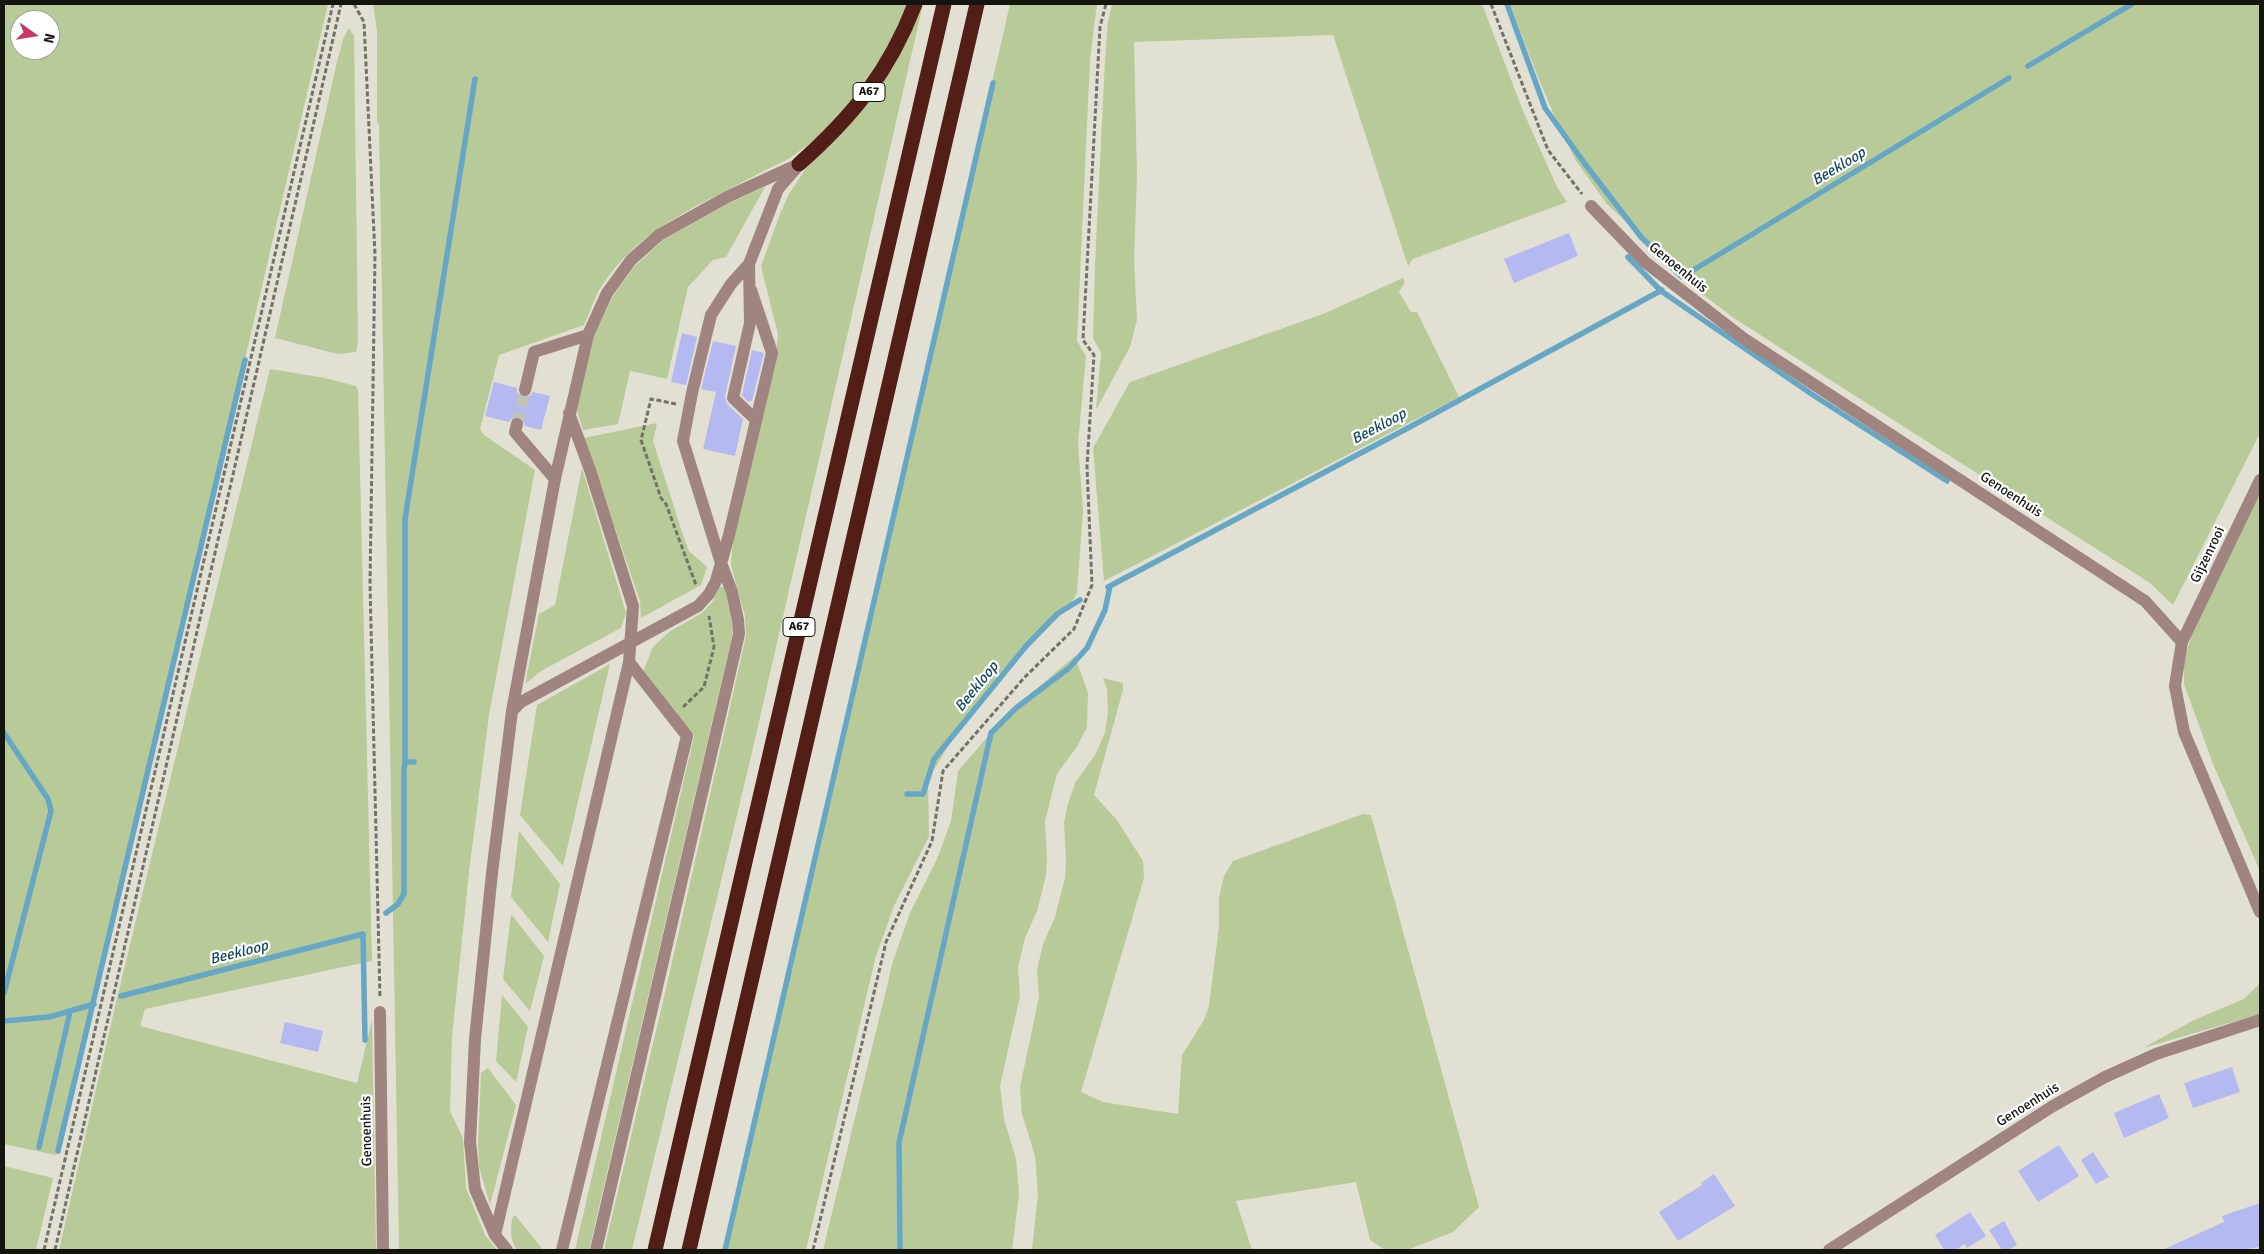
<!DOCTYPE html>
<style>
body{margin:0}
#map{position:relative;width:2264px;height:1254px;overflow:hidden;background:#e2e0d3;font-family:Signika,sans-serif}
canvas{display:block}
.frame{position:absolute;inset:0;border:5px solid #151510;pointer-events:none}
.north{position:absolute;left:10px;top:10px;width:50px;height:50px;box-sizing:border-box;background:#fff;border:1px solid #a1a19f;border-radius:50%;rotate:103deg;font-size:14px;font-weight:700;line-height:20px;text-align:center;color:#151510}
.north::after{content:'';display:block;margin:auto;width:18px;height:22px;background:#c53765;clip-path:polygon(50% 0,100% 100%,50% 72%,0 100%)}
</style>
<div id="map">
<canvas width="2264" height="1254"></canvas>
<div class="frame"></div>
<div class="north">N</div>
</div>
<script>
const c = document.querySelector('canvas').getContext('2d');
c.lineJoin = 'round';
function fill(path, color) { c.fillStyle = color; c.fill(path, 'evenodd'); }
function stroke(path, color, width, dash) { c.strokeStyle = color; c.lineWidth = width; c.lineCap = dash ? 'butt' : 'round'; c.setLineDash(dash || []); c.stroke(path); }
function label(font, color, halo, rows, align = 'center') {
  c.font = font + ' Signika,sans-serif'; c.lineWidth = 4.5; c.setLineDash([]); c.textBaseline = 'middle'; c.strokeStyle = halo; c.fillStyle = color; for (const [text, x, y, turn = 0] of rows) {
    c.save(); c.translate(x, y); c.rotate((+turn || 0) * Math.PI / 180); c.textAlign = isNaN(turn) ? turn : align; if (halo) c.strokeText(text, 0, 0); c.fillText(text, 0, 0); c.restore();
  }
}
const green = new Path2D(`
 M4 4H328L193 581 91 1004 58 1153 55 1155 4 1144ZM20 20H50V50H20Z
 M373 4H908C884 66 845 121 790 158 779 164 767 169 756 175 698 206 638 229 601 287 594 298 590 313 584 325L499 355 480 429 484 435 535 470 489 715 469 872 452 1037 450 1111 463 1138 466 1188 485 1235 497 1250H399L379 125 377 121V31Z
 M923 4 750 761 632 1250H604L665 993 746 636 745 616 731 565 733 536 776 352 778 334 761 266 780 214 789 194 807 167 842 132 874 96 909 37Z
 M1010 4H1097L1090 60 1077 341 1086 356 1078 443 1083 511 1077 593 1070 606 1003 673 956 733 928 780 929 836 894 906 876 956 806 1250H725Z
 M1112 4H1482L1523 111 1557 187 1567 202 1413 259 1408 266 1333 35 1134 42 1137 176 1134 260 1137 320 1130 347 1096 410 1101 353 1093 338 1095 264 1105 61 1108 21Z
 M1510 4H2260V433L2173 605 2150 583 1824 376 1734 318 1702 294 1607 204 1576 161 1558 124 1538 77Z
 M349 28 354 36 358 342 356 352 338 354 275 338 336 66 343 39Z
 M765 187 726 257 713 260 688 287 667 379 630 371 618 424 583 430 576 407 593 338 613 296 634 267 663 240 729 203Z
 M1403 278 1405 282 1399 292 1411 312H1417L1459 397 1104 581 1093 448 1130 382 1323 314Z
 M270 369 325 378 356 386 358 390 372 961 145 1009 140 1026 357 1083 372 1020 376 1250H59L117 998Z
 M657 423 653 441 682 532 689 551 707 567 701 585 641 618 640 601 584 438Z
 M582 468 626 613 621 628 541 671 525 684 539 614 555 605Z
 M2260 493V871L2213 764 2184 684V660L2196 622Z
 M719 587H724C730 603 733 619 732 636L589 1250H575L694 736 643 672 653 647 669 632 702 613 713 601Z
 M1075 656 1088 693 1087 727 1078 745 1057 774 1045 821 1047 859 1046 875 1037 911 1025 938 1018 967 1020 996 1000 1086 1004 1119 1016 1159 1019 1194 1012 1250H823L893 961 910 913 937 859 951 821 958 771 1009 712Z
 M610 664 563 866 520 815 537 705Z
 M1103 678 1123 683V690L1094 795 1117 820 1143 861 1144 878 1081 1092 1103 1102 1178 1114 1182 1055 1204 1020 1209 1006 1219 927V898L1224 876 1233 861 1363 814 1371 815 1479 1207 1453 1232 1407 1250H1385L1370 1240 1356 1182 1236 1201 1252 1250H1032L1038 1194 1035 1156 1022 1114 1020 1087 1039 997 1037 970 1043 944 1055 917 1065 878 1066 860 1064 823 1068 804 1075 783 1095 755 1105 733 1108 712 1107 689Z
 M519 831 560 884 548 942 511 897Z
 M511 914 544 956 530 1011 503 979Z
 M2260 983V1014L2143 1048 2194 1020 2244 999Z
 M502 995 528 1027 516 1082 496 1061Z
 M488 1068 516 1105 490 1205 479 1167 478 1143 481 1073Z
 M4 1166 53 1178 36 1250H4Z
 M513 1216H516L543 1250H517C510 1241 510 1228 513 1216Z`);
const stream = new Path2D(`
 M1507 4 1545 108 1585 164 1641 237 1682 277 2009 78
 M2028 66 2132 4
 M1628 257 1661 291 1813 395 1947 481
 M1108 587 1408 428 1662 290
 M4 733 48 799 51 811 4 993
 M405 762V519L475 79
 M907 794H923L934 759 1027 645 1057 614 1080 600
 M386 913 398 904 404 894V770L405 762H414
 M121 996 363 934 365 1040
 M4 1021 49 1017 94 1004
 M39 1147 70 1012
 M58 1151 245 360
 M725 1250 993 83
 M900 1250 899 1143 991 733 1016 708 1069 668 1087 648 1105 610 1110 586`);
const building = new Path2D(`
 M1569 233 1578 256 1514 283 1504 259Z
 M682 333 697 337 686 385 671 382Z
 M713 341 736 346 725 397 727 404 743 419 735 456 703 449 716 392 701 389Z
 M752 350 764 353 752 401H747L742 395Z
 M494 382 517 388V393L523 398H528L533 392 550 396 541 430 525 426 523 419 518 416 512 418 509 422 485 416Z
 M285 1022 323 1031 318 1052 280 1043Z
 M2232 1067 2240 1092 2193 1108 2184 1083Z
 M2159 1094 2169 1118 2124 1138 2114 1113Z
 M2059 1145 2079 1176 2038 1202 2018 1171Z
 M2093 1152 2109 1177 2096 1184 2081 1160Z
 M1714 1174 1735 1206 1678 1241 1659 1212 1702 1185 1701 1183Z
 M2260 1203V1247L2239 1250H2162L2224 1222 2222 1216Z
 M1970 1212 1986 1236 1967 1248 1965 1244 1955 1250H1944L1935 1235Z
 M2004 1221 2017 1245 2008 1250H2002L1989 1230Z`);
const minorTunnel = new Path2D(`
 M517 424 525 390`);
const path = new Path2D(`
 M354 4 364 22 375 255 370 584 380 998
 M1491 4 1548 150 1582 194
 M676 404 651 399 641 440 661 498 666 504 696 585
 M683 707 704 687 714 647 709 616
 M44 1250 333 4
 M55 1250 341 4
 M813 1250 886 942 932 841 943 771 1024 678 1074 629 1092 585 1087 466 1094 355 1083 340 1100 27 1106 4`);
const minor = new Path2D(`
 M1591 206 1645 262 1743 338 2145 601 2182 642
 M749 264 750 323 733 398 755 419
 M525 390 534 352 588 335
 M517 424 515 432 555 479
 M2260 480 2182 642 2175 686 2184 732 2260 912
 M512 711 521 702 698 606 709 594 716 581 729 535 772 353 751 290
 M380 1012 383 1250
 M495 1235 629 662 633 606 590 470 569 413
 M507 1250 495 1235 475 1189 470 1142 475 1039 492 873 512 711 555 479 588 335 607 293 631 260 659 235 727 197 799 164
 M562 1250 687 736 629 662
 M596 1250 739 634 738 620 732 592 721 563 683 441 692 393 711 315 731 284 749 264 778 189 798 166
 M1829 1250 2053 1106 2105 1077 2156 1054 2260 1020`);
const highway = new Path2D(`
 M799 164C853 116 889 72 915 4
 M655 1250 944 4
 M689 1250 977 4`);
const shields = [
 [869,92,32],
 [799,627,32]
];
const shieldNames = [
 ["A67",869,92],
 ["A67",799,627]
];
const streetNames = [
 ["Genoenhuis",1678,268,39],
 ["Genoenhuis",2011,495,33],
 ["Gijzenrooi",2208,555,-64],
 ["Genoenhuis",2028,1105,-32],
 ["Genoenhuis",367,1131,-91]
];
const waterNames = [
 ["Beekloop",1839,167,-31],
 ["Beekloop",1379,427,-28],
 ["Beekloop",977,687,-51],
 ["Beekloop",239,953,-14]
];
fill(green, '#b8ca97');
stroke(stream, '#67a7c6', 5.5);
fill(building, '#b5b9f2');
stroke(minorTunnel, '#c3c2b6', 12, [12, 6]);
stroke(path, '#737269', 3, [5, 2.5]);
stroke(minor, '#a0847f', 12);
stroke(highway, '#521e17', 15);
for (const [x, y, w] of shields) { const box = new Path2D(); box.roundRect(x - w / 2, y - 9.5, w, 19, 4); c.fillStyle = '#fff'; c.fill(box); stroke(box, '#151510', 1); }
label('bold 12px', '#151510', null, shieldNames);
label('14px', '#151510', '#fff', streetNames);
label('italic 15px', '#12475e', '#fff', waterNames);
</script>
